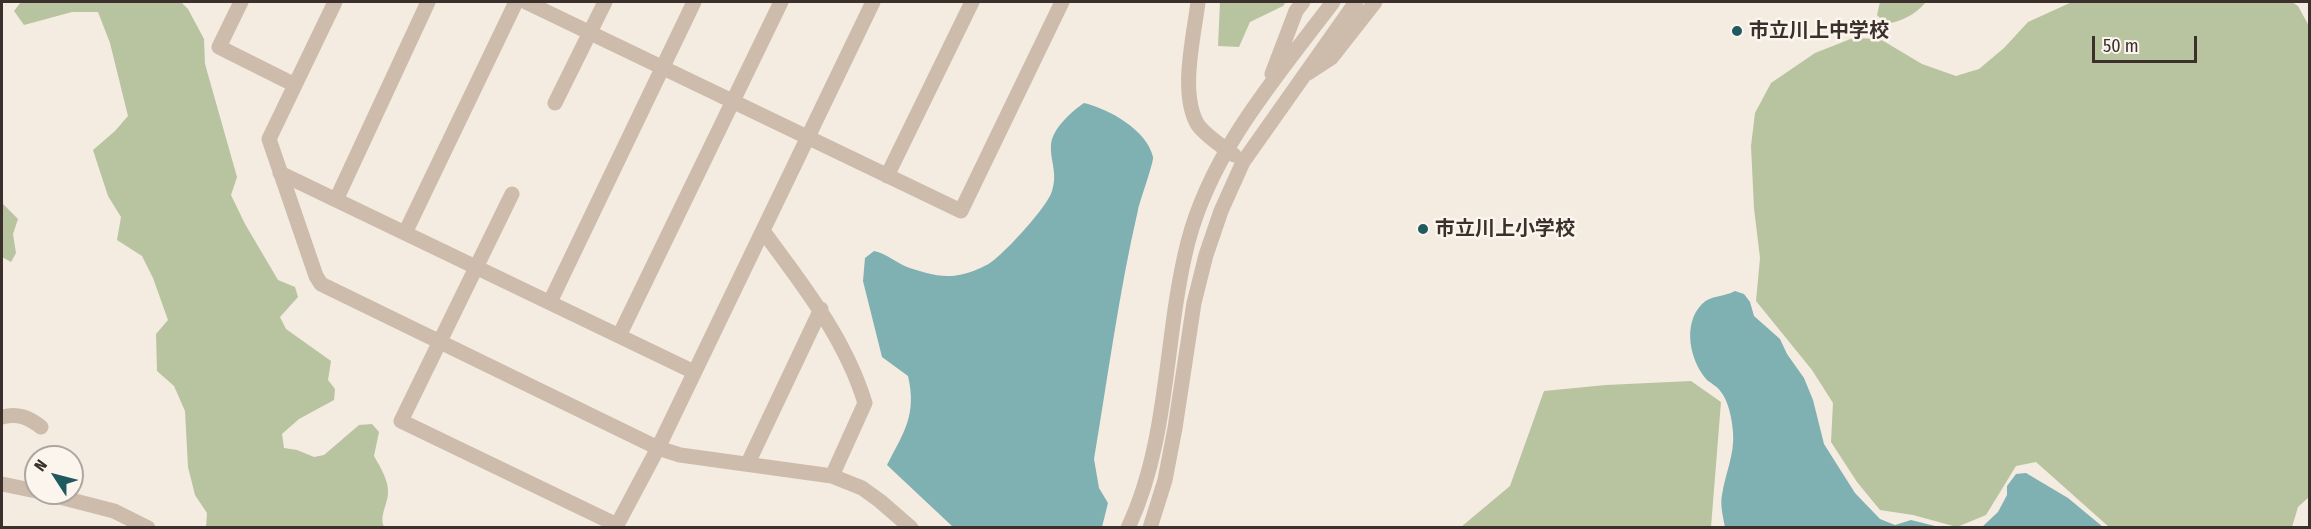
<!DOCTYPE html>
<meta charset="utf-8">
<style>
body{margin:0}
#map{position:relative;width:2311px;height:529px;overflow:hidden;background:#f4ebe1;font-family:"Fira Sans Condensed",sans-serif}
canvas{display:block}
.frame{position:absolute;inset:0;border:3px solid #3b302b;pointer-events:none}
.north{position:absolute;left:24px;top:445px;width:60px;height:60px;box-sizing:border-box;background:#fbf5ee;border:2px solid #aea6a0;border-radius:50%;rotate:306deg;font-size:16px;font-weight:700;line-height:24px;text-align:center;color:#3b302b}
.north::after{content:'';display:block;margin:auto;width:21px;height:27px;background:#1f5a5e;clip-path:polygon(50% 0,100% 100%,50% 72%,0 100%)}
.scale{position:absolute;left:2092px;top:36px;width:105px;height:27px;box-sizing:border-box;border:3px solid #3b302b;border-top:0;padding-left:8px;font-size:18px;line-height:21px;white-space:nowrap;color:#3b302b;-webkit-text-stroke:4px #fbf5ee;paint-order:stroke}
</style>
<div id="map">
<canvas width="2311" height="529"></canvas>
<div class="frame"></div>
<div class="north">N</div>
<div class="scale">50 m</div>
</div>
<script>
const c = document.querySelector('canvas').getContext('2d');
c.lineJoin = 'round';
function fill(path, color) { c.fillStyle = color; c.fill(path, 'evenodd'); }
function stroke(path, color, width, dash) { c.strokeStyle = color; c.lineWidth = width; c.lineCap = dash ? 'butt' : 'round'; c.setLineDash(dash || []); c.stroke(path); }
function label(font, color, halo, rows, align = 'center') {
  c.font = font + ' "Fira Sans Condensed","Noto Sans JP",sans-serif'; c.lineWidth = 5; c.setLineDash([]); c.textBaseline = 'middle'; c.strokeStyle = halo; c.fillStyle = color; for (const [text, x, y, turn = 0] of rows) {
    c.save(); c.translate(x, y); c.rotate((+turn || 0) * Math.PI / 180); c.textAlign = isNaN(turn) ? turn : align; if (halo) c.strokeText(text, 0, 0); c.fillText(text, 0, 0); c.restore();
  }
}
const green = new Path2D(`
 M21 2H181L188 9 204 39 205 64 237 177 231 195 245 224 278 280 295 287 298 297 280 317 286 329 331 361 328 380 335 389 334 400 299 419 282 434 284 448 297 450 314 457 324 455 359 425 372 424 379 432 374 456C380 467 389 480 388 494 387 505 379 517 384 527H206L207 513 195 495 188 467 185 411 174 386 157 371 156 334 168 320 153 278 142 256 117 240 121 217 108 196 93 150 115 131 128 116 110 43 98 12H72L24 25 14 11Z
 M1220 2H1286L1283 6 1250 22 1239 47 1218 46Z
 M1880 2H1926C1915 15 1902 21 1886 24L1877 15Z
 M2072 2H2292L2298 6 2309 26 2310 496 2298 507 2292 527H2109L2036 462 2016 466 1986 515 1957 527 1913 515 1880 510 1857 482 1831 442 1833 403 1812 370 1756 301 1760 258 1754 208 1751 146 1755 113 1771 83 1815 53 1853 38 1880 39 1922 64 1956 76 1979 69 2004 48 2028 22Z
 M2 203 18 219 13 234 16 253 11 262 2 257Z
 M1691 381 1721 402 1711 527H1461L1510 486 1544 391 1606 385Z`);
const water = new Path2D(`
 M1084 103C1109 109 1147 130 1153 157 1154 162 1140 200 1138 210 1119 292 1108 376 1094 459L1099 488 1108 503 1102 527H953L887 465C904 432 917 415 908 376L882 357 863 281 865 258 874 251C887 254 895 262 907 267 918 271 935 276 947 276 960 277 983 269 994 260 1008 249 1048 206 1052 191 1058 173 1050 161 1051 145 1052 129 1071 112 1084 103Z
 M1735 291 1744 294 1750 302 1754 316 1780 339 1787 354 1804 378 1813 400 1824 444 1855 493 1880 519 1895 525 1911 520 1939 527H1725C1723 517 1720 505 1722 495 1725 474 1735 454 1733 432 1732 420 1729 402 1721 392 1718 387 1712 384 1707 380 1690 361 1682 324 1702 304 1711 295 1724 297 1735 291Z
 M2026 473 2068 498 2103 527H1982L1998 512 2007 495V486L2016 474Z`);
const minor = new Path2D(`
 M241 2 219 47 295 85
 M335 2 269 139 316 276 321 284 658 448 680 455 832 476 862 488 880 501 911 528
 M526 2 961 211 1062 2
 M1198 2C1194 36 1179 94 1198 125 1206 136 1223 147 1234 155
 M1308 73 1331 58 1375 2
 M1272 74 1296 11 1303 2
 M555 103 605 2
 M280 173 694 372
 M887 176 972 2
 M512 194 401 421 617 525 658 448 873 2
 M336 200 428 2
 M763 231C803 285 845 338 865 403L832 476
 M405 233 516 2
 M550 302 694 2
 M619 336 781 2
 M2 417C18 413 28 417 41 427
 M748 463 821 309
 M2 484 36 491
 M44 493 114 511 148 528
 M1128 528C1170 439 1164 336 1188 242 1212 150 1277 76 1333 2
 M1150 528 1165 480 1175 428 1194 303 1206 255 1221 211 1243 162 1356 2`);
const markers = [
 [1737,31,6,"#1f5a5e"],
 [1423,229,6,"#1f5a5e"]
];
const poiNames = [
 ["市立川上中学校",1749,31],
 ["市立川上小学校",1435,229]
];
fill(green, '#b8c4a0');
fill(water, '#7fb0b2');
stroke(minor, '#cdbbac', 15);
for (const [x, y, r, color] of markers) { const dot = new Path2D(); dot.arc(x, y, r, 0, 2 * Math.PI); c.fillStyle = color; c.fill(dot); stroke(dot, '#fbf5ee', 2); }
label('bold 20px', '#3b302b', '#fbf5ee', poiNames, 'left');
</script>
